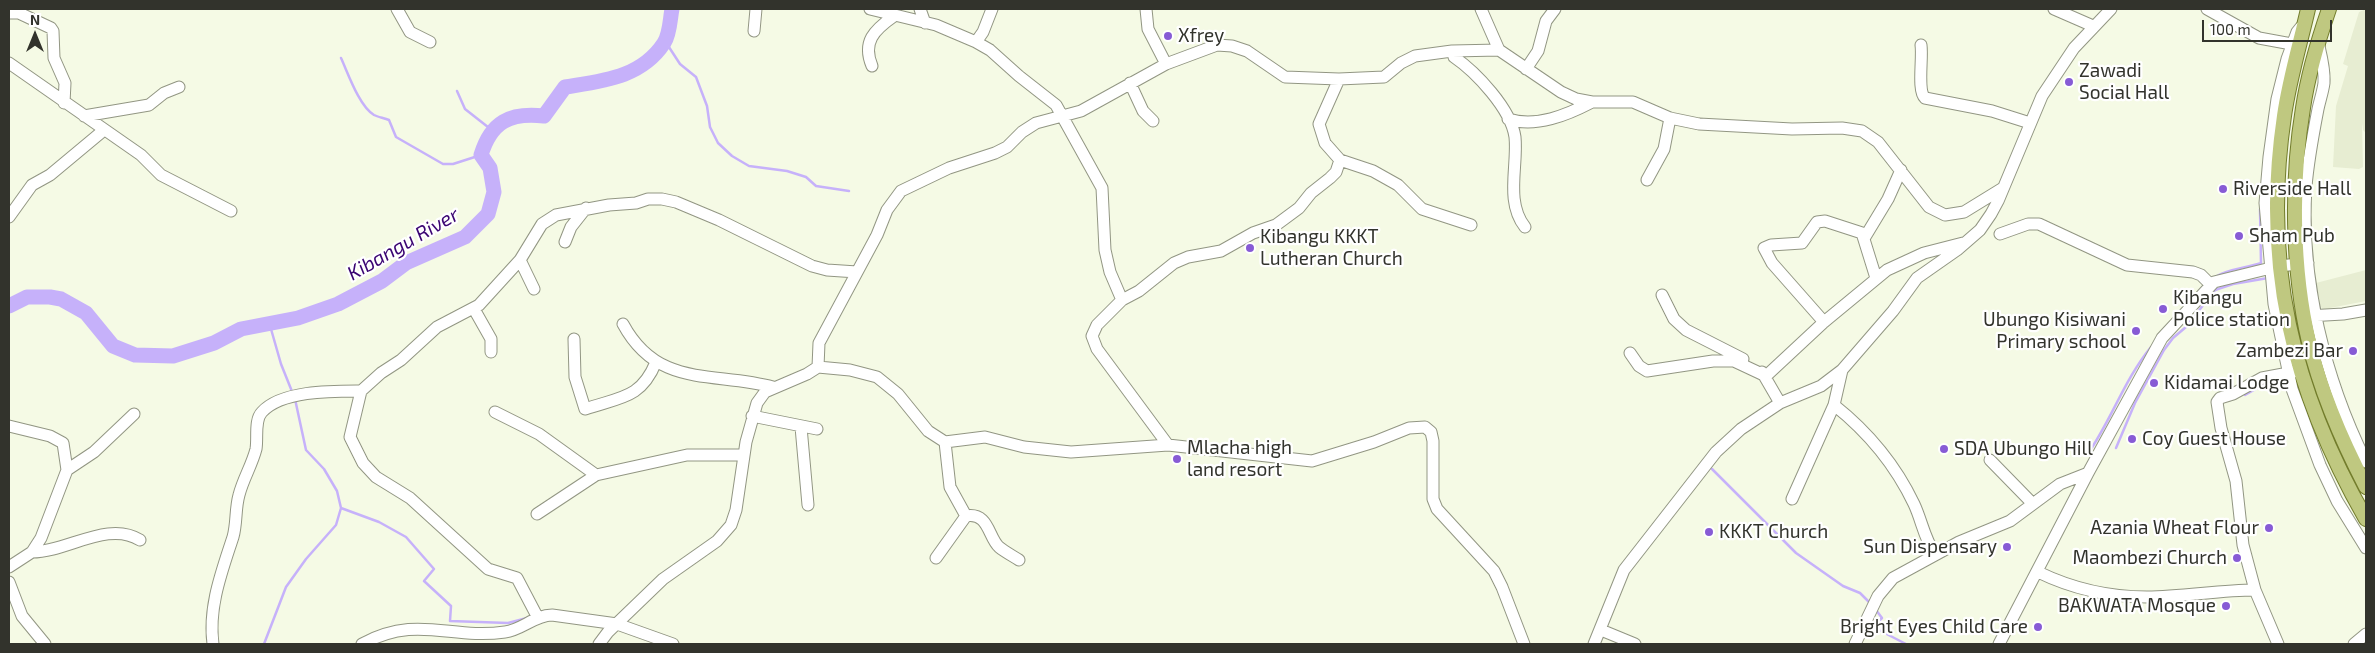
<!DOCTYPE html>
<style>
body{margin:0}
#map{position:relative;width:2375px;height:653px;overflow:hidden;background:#f5fae5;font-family:"Exo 2",sans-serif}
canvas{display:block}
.frame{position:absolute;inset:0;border:10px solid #32332c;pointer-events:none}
.north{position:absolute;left:10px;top:10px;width:50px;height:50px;-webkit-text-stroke:4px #fff;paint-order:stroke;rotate:0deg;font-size:14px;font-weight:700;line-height:20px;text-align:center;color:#32332c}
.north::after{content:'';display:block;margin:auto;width:18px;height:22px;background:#32332c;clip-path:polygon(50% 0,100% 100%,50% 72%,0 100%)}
.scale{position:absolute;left:2202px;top:20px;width:130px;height:22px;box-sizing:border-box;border:2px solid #32332c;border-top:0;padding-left:6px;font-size:15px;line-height:18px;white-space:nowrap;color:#32332c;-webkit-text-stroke:4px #fff;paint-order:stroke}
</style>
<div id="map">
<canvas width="2375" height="653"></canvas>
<div class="frame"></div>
<div class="north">N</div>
<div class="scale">100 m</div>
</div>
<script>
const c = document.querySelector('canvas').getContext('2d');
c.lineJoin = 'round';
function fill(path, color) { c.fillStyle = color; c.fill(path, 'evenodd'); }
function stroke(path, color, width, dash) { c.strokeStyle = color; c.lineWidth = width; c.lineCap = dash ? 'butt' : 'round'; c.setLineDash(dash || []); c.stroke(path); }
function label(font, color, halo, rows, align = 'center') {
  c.font = font + ' "Exo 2",sans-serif'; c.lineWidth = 4.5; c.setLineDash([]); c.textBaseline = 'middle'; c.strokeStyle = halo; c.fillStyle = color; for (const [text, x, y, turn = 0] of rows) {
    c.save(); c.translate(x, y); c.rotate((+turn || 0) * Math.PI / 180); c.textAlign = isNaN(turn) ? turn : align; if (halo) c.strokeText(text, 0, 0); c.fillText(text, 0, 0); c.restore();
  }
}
const built = new Path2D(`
 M2364 10 2366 11V133L2363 130 2362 123 2363 167 2359 169 2333 167 2336 106 2348 66 2343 64 2359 12Z
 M2366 270V301L2330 308 2331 313 2325 314 2318 301 2316 283Z`);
const stream = new Path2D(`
 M665 41 680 64 696 77 707 106 710 127 718 143 732 156 749 166 787 171 806 177 816 186 849 191
 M341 58C348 73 359 106 374 115 378 117 384 118 389 120L396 137 443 164H453L481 155
 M457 91 465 109 493 131
 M2215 277C2227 269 2246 268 2261 263L2260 209
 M269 322 281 364 293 394
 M2245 395 2261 386 2282 380
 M2116 448 2135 403 2164 350 2173 338 2186 327 2215 290 2233 284 2268 278
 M2087 455C2111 421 2124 380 2151 347
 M1712 469 1796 553 1843 586 1860 593 1871 604
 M341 508 379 522 406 537 434 569 424 581 451 606 450 621 508 623 527 618
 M1876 610 1882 618 1873 627 1906 644
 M264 644 286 587 306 559 336 525 341 508 337 491 324 469 306 450 295 399`);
const river = new Path2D(`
 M9 306 27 297H50L61 299 86 313 113 346 135 355 173 356 214 343 241 329 298 318 338 304 382 281 406 263 465 237 488 214 494 192 490 168 481 155C491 122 510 112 544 116L565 87C602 81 641 78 664 43 670 34 670 19 672 9`);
const minor = new Path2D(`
 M397 9 410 32 430 42
 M870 9 936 25 976 42 990 50 1019 76 1056 105 1102 188 1105 250 1110 272 1122 300
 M920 9 925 23
 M1146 9 1148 29 1166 64
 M1481 9 1499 50
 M2054 9 2093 26
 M2207 9 2259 38 2297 45
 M9 13H19L51 28 53 31 54 58 65 83 64 103
 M2301 27 2297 32 2287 59 2277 99 2269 157 2265 203 2274 304 2292 389 2320 465 2337 501 2366 548
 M754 31 756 9
 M976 42 983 32 992 9
 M2318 42C2321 55 2325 69 2324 83 2323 91 2320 100 2318 109 2313 135 2308 161 2306 187 2300 280 2325 379 2366 462
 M1921 45C1923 58 1917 91 1925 98L1992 111 2030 123
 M1454 57C1476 72 1511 109 1515 137 1518 166 1505 202 1525 227
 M9 63 141 155 161 175 231 211
 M872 66C862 42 874 30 894 16
 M1526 69 1538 51 1546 21 1555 9
 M1130 83 1143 111 1153 121
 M84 116 149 105 164 93 179 87
 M1508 119C1536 128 1567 115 1592 102
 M1340 160 1373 171 1398 185 1422 209 1471 225
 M1647 180 1664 149 1670 118
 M9 217 32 185 50 175 104 130
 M2000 234 2028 224H2039L2127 265 2193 272 2201 275 2210 284
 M1865 237 1888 199 1901 170
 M565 242 571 227 586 208
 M520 260 534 289
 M1662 295 1674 319 1686 330 1743 359
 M474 309 491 339V352
 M2308 316 2343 314 2366 310
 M1824 322 1772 263 1764 248 1771 245 1802 243 1817 222 1825 221 1862 233 1876 278
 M623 324C658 389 714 371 773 387
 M574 339 575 377 585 409C620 397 641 399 656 362
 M1630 353 1639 366 1647 371 1713 361H1734L1766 376 1824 322 1887 270 1924 253 1963 243
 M818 367 819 343 877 235 887 210 901 191 949 168 995 153 1007 147 1022 132 1036 123 1081 111 1166 64 1217 45 1232 46 1247 51 1285 77 1339 79 1384 77 1401 63 1415 56 1452 51 1499 50 1561 92 1576 99 1592 102H1633L1670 118 1699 124 1792 129 1842 128 1862 131 1878 142 1929 207 1945 215 1964 212 2003 188
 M818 367 850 370 877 377 898 394 928 431 945 442 985 437 1024 447 1071 452 1168 445 1312 461 1374 442 1409 428 1425 427 1431 432 1433 441V499L1437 509 1494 571 1502 587 1524 644
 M1762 372 1780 403
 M1834 405C1868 432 1895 464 1914 504 1922 521 1924 538 1935 554
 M495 412 539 434 596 475
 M752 416 817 429
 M9 426 50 436 63 443 67 470
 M801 427 808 505
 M1168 445 1097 349 1092 336 1097 325 1122 300 1139 291 1174 263 1188 257 1221 251 1253 233 1276 225 1299 208 1311 193 1330 178 1336 172 1340 160 1325 143 1319 124 1339 79
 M1990 460 2033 504
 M1792 499 1834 405 1842 370
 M537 514 596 475 687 455H743
 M966 516C989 512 988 537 999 547 1005 552 1013 556 1019 560
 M32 552C67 552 108 520 140 540
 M936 558 966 516 950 487 945 442
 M9 567 32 552 41 538 67 470 94 452 134 414
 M2038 572C2071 588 2110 597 2147 597 2183 597 2219 590 2255 590
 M9 582 22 616 45 644
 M538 618 517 578 488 569 410 498 376 477 363 463 350 437 361 391 381 373 401 360 437 327 479 305 520 260 542 224 556 215 609 205 636 203 648 199H662L676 202 719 220 812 266 827 270 857 272
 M1601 630 1635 644
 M213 644C208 607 222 571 233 537 237 523 235 509 239 495 243 479 252 465 256 449 258 438 254 420 262 412 282 390 334 391 361 391
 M362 644C418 614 450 640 505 632 522 630 535 615 552 615L617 624 673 644
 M599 644 608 632 663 579 717 541 731 525 736 510 746 442 757 403 765 392 807 374 818 367
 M1594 644 1624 570 1716 452 1741 429 1780 403 1821 386 1842 370 1893 311 1917 278 1957 250 1980 230 1991 214 1998 201 2042 96 2074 48 2111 9
 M1855 644 1878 596 1893 578 1959 542 2010 521 2060 484 2088 473
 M1999 644 2088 473 2162 338 2214 282 2279 266 2308 263
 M2278 644 2255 590 2243 545 2236 481 2221 428 2217 402 2220 398 2233 394 2262 378 2294 372
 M2354 644 2366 634`);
const major = new Path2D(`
 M2308 9C2300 44 2289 80 2284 116 2262 264 2292 390 2366 519
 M2329 9C2318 41 2308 74 2303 108 2291 181 2292 270 2309 342 2321 393 2342 441 2366 487`);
const markers = [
 [1168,36,5,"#875bd5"],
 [2069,82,5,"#875bd5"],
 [2223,189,5,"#875bd5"],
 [2239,236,5,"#875bd5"],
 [1250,248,5,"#875bd5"],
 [2163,309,5,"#875bd5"],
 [2136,331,5,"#875bd5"],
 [2353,351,5,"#875bd5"],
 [2154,383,5,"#875bd5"],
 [2132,439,5,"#875bd5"],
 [1944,449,5,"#875bd5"],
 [1177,459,5,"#875bd5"],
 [2269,528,5,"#875bd5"],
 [1709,532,5,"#875bd5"],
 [2007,547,5,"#875bd5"],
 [2237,558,5,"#875bd5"],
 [2226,606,5,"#875bd5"],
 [2038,627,5,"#875bd5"]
];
const poiNames = [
 ["Xfrey",1178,36],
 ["Zawadi",2079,71],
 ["Social Hall",2079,93],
 ["Riverside Hall",2233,189],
 ["Sham Pub",2249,236],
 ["Kibangu KKKT",1260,237],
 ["Lutheran Church",1260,259],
 ["Kibangu",2173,298],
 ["Police station",2173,320],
 ["Ubungo Kisiwani",2126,320,"right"],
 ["Primary school",2126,342,"right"],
 ["Zambezi Bar",2343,351,"right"],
 ["Kidamai Lodge",2164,383],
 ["Coy Guest House",2142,439],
 ["Mlacha high",1187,448],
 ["land resort",1187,470],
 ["SDA Ubungo Hill",1954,449],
 ["Azania Wheat Flour",2259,528,"right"],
 ["KKKT Church",1719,532],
 ["Sun Dispensary",1997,547,"right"],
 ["Maombezi Church",2227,558,"right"],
 ["BAKWATA Mosque",2216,606,"right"],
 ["Bright Eyes Child Care",2028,627,"right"]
];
const waterNames = [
 ["Kibangu River",403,244,-30]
];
fill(built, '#e7edd2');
stroke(stream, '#c6b1fa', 2.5);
stroke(river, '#c6b1fa', 15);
stroke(minor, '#929683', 13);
stroke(major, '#727c2b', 16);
stroke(minor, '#fff', 11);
stroke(major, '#bfc880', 14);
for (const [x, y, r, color] of markers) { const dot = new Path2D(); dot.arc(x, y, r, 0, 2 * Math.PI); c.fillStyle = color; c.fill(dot); stroke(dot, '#fff', 2); }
label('19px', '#32332c', '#fff', poiNames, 'left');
label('italic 20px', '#3a0472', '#fff', waterNames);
</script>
